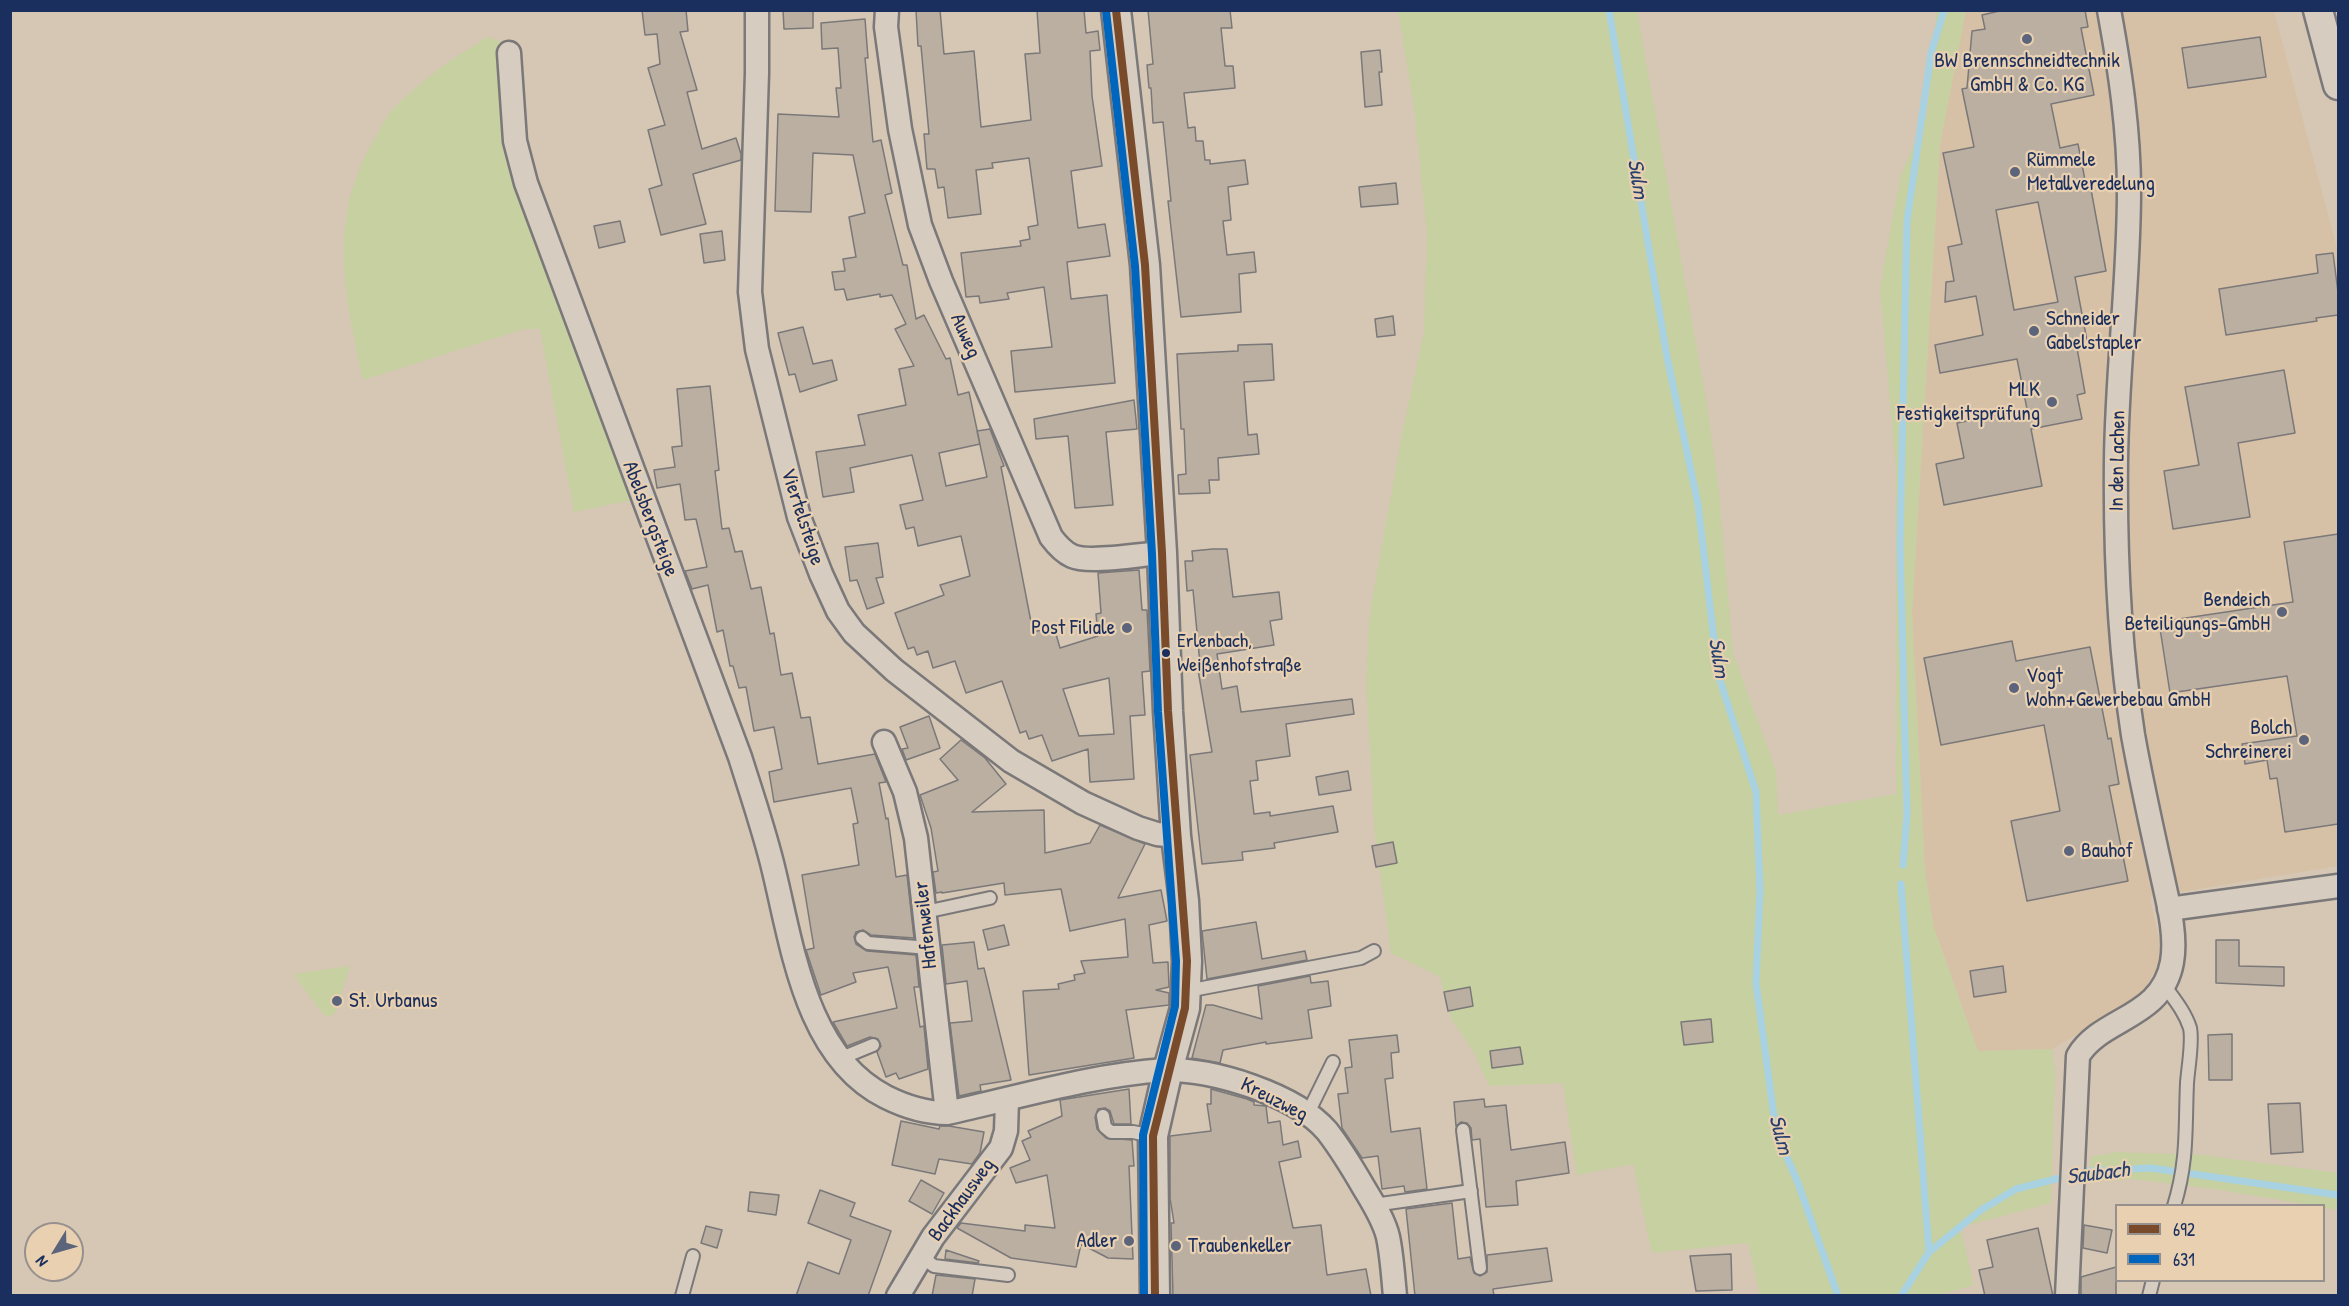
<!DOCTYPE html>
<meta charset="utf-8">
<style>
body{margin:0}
#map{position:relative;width:2349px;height:1306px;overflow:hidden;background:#d5c7b4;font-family:"Patrick Hand",sans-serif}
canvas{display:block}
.frame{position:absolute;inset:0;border:12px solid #1b2f5e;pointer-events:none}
.legend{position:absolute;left:2115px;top:1204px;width:210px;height:78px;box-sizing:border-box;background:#e8d0b0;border:2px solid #96908f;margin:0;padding:8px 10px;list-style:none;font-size:18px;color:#1b2f5e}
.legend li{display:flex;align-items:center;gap:12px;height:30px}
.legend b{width:30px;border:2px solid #96908f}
.north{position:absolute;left:24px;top:1222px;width:60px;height:60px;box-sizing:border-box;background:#e8d0b0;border:2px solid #96908f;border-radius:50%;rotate:233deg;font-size:16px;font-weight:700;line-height:24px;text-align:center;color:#1b2f5e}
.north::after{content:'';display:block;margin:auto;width:21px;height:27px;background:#5c647c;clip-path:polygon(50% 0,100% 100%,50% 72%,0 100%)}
</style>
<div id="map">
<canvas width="2349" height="1306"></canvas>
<div class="frame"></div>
<ul class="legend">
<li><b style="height:8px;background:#7a4b2a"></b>692</li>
<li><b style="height:8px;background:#0065bd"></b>631</li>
</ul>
<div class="north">N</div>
</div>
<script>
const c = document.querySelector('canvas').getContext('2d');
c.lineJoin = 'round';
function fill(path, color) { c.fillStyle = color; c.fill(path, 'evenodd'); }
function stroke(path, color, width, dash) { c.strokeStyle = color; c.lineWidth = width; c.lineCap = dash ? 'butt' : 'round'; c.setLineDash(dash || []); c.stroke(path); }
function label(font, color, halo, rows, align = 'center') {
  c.font = font + ' "Patrick Hand",sans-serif'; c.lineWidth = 4.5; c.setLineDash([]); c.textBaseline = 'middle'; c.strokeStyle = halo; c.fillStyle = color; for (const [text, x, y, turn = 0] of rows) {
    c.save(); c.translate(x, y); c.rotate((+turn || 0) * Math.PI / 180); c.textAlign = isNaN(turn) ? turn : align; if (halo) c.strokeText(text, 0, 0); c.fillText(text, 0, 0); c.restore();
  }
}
const built = new Path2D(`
 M1965 10 2274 11 2338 252V866L2150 897 2159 940 2160 961 2142 994 2123 1008 2052 1049 1978 1051 1934 928 1925 872 1912 614 1940 145Z`);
const green = new Path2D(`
 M1398 11H1637L1707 406 1718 482 1733 653 1776 771 1778 815 1896 794V470L1880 288 1900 178 1927 113 1937 11H1966L1940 145 1912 614 1925 872 1934 928 1978 1051 2052 1049 2055 1073 2051 1203 1960 1227 1974 1285 1939 1295H1760L1748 1243 1652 1253 1633 1164 1577 1175 1563 1083 1489 1086 1474 1052 1451 1019 1440 977 1391 953 1375 835 1366 682 1370 612 1403 430 1424 333 1427 232 1414 107Z
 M488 37 501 42V118L506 142 632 500 574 512 540 329H524L363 380C345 296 327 219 374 140 380 130 385 117 393 109 421 80 453 58 488 37Z
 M350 966 335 1013 329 1017 322 1013 293 974Z
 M2116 1152 2202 1155 2338 1173V1210L2324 1208V1206L2310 1205 2215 1189 2133 1179 2089 1182 2091 1157Z`);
const stream = new Path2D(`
 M1609 10 1667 357 1698 504 1718 674 1756 792 1760 891 1756 983 1776 1132 1798 1183 1838 1296
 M1903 865 1907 815 1900 544 1907 221 1931 53 1944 10
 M1901 884 1929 1252
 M1901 1296 1929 1252 1981 1210 2016 1189 2088 1171 2151 1168 2338 1195`);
const building = new Path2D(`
 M642 10H686L688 31 680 32 697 90 687 92 702 149 736 138 741 154V160L693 174 706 224 661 235 649 189 662 185 648 130 665 125 648 68 660 64 657 34 645 35Z
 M783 10H813V28L784 29Z
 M916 10H940L944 54 974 51 981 127 1031 120 1025 54 1040 53 1037 10H1084L1086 33 1098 31 1100 50 1090 51 1092 96 1102 166 1071 171 1078 228 1105 224 1110 256 1067 262 1071 299 1107 295 1115 383 1015 392 1011 351 1052 347 1044 287 1007 293 1009 299 980 303 979 296 966 297 961 253 1021 246 1020 241 1030 239 1028 227 1038 225 1029 158 992 163 993 168 976 170 981 214 948 218 944 187 938 188 935 169H927L924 134H929L921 46H918Z
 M1148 10H1230L1232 28H1221L1225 66H1233L1235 88 1184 93 1188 128 1195 127 1196 141H1203L1205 160H1210V164L1245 160 1248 184 1228 187 1231 220 1223 221 1227 255 1254 252 1256 272 1239 274 1241 312 1181 317 1168 201H1171L1163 122 1153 123 1151 88H1149L1147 65 1153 64Z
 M2004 10H2085L2088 27 2081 28 2094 95 2051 104 2060 148 2078 144 2086 185 2090 184 2106 271 2075 277 2088 346 2077 348 2085 393 2077 395 2082 419 2031 429 2042 486 1944 505 1936 464 1964 458 1957 423 2027 409 2017 359 1940 373 1935 345 1983 335 1976 296 1945 302 1946 282 1954 281 1948 247 1962 244 1943 153 1974 147 1962 89 1967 88 1972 31 1985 29 1982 15ZM2038 202 2058 302 2014 310 1996 210Z
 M865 19 868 58H865L873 142 881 140 892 193 885 195 903 265H907L916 319 924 315 946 359 950 358 958 395 969 392 980 444 939 453 946 486 987 477 977 431 990 429 1004 466 1001 467 1033 632 1054 627 1060 648 1098 636 1096 614 1101 613 1098 573 1139 570 1142 610H1147L1150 671 1142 672 1145 715 1130 716 1134 779 1090 782 1088 749 1052 761 1042 735 1029 739 1026 731 1020 733 1002 681 966 693 955 661 933 668 928 651 917 655 914 647 908 649 895 613 944 595 940 585 970 576 961 536 918 546 914 527 906 529 900 505 923 500 912 455 850 468 854 492 823 497 816 452 865 445 858 415 906 405 899 369 914 366 895 329 906 324 892 295 880 297V294L847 300 844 289 835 290 832 272 845 271 843 259 856 257 849 217 865 213 853 155 813 153 811 212 775 211 778 114 839 117 836 88H841L838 48 822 49 821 23ZM1109 678 1114 734 1079 736 1063 689Z
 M2260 37 2266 77 2188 88 2182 48Z
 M1380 50 1382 72H1379L1382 105 1365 107 1361 52Z
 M1396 183 1398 204 1361 207 1359 187Z
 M620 221 625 242 599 248 594 226Z
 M722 231 725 260 704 263 700 234Z
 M2333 253 2338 292V315L2316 318 2317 321 2226 335 2219 289 2318 273 2316 255Z
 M1393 316 1395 335 1377 337 1375 319Z
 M803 327 813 364 832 360 837 380 800 392 795 374 789 375 778 333Z
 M1272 344 1274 380 1244 382 1248 435 1257 434 1259 454 1218 458 1219 480H1209L1210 493 1179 494 1178 475 1186 474 1184 429H1181L1177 354 1238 351V345Z
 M2284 370 2295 433 2238 443 2250 517 2173 529 2164 471 2199 465 2185 387Z
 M710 386 719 470 715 471 722 529 729 528 735 552 742 551 751 589 761 587 770 634 774 633 781 675 792 673 801 718 810 717 818 764 875 754 886 782 879 783 886 819 888 818 896 877 907 875 914 938 871 935 863 930 856 932 854 937 856 944 867 951 916 955 919 987H914L920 1027 924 1026 928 1069 899 1079 896 1073 886 1077 877 1052 881 1046 878 1039 870 1037 847 1046 833 1022 897 1008 888 967 853 973 856 982 821 995 806 950 814 948 802 875 859 865 853 824 858 823 851 788 774 802 769 772 782 769 774 727 754 731 746 687 739 688 733 666H730L723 630 717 632 708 585 692 589 685 571 707 567 696 519 685 520 680 484 657 488 654 470 675 467 672 447 682 446 677 389Z
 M1134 400 1137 429 1106 432 1113 505 1075 508 1068 436 1036 439 1034 419Z
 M2338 534V824L2285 832 2277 778 2270 779 2267 760 2245 764 2242 744 2297 736 2287 676 2170 693 2159 622 2293 602 2284 542Z
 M878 543 883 577 876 578 884 603 867 609 857 580 850 581 845 547Z
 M1213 549H1227L1233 597 1279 592 1282 619 1270 621 1274 645 1217 654 1222 689 1237 686 1241 712 1352 699 1354 714 1286 724 1290 756 1256 761 1258 780 1250 781 1254 814 1270 812V816L1333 806 1338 832 1274 843 1275 848 1242 852 1243 860 1202 864 1190 755 1212 752 1197 664H1200L1193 590 1187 591 1185 561H1193L1192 551Z
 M2012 641 2016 661 2090 647 2108 739 2111 738 2119 784 2109 786 2128 881 2027 901 2011 821 2060 811 2044 725 1941 745 1924 658Z
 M929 716 940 748 906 760 902 749 908 748 900 727Z
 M961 740 985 758 1006 784 972 812 1044 810 1045 853 1090 843 1100 825 1145 844 1118 898 1161 890 1167 921 1149 925 1153 963 1168 962 1169 987 1156 990 1169 993V1005L1126 1010 1134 1058 1029 1075 1023 991 1059 989 1058 984 1075 980 1074 975 1085 973 1081 961 1128 957 1125 919 1070 931 1061 889 1005 895 1004 883 942 893V892L936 893 933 872 938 871 931 828 920 795 958 780 940 759Z
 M1348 771 1351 790 1319 795 1316 777Z
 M1393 842 1397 863 1376 867 1372 846Z
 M1256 922 1262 959 1305 951 1307 960 1207 979 1202 931Z
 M1004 925 1009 945 988 950 983 930Z
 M2216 940H2239V966L2284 967V986L2216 983Z
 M974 942 978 969 984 968 1011 1080 980 1085 981 1091 959 1096 950 1023 972 1021 967 981 946 984 942 945Z
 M2003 966 2006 992 1974 997 1970 971Z
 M1310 976 1311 983 1328 981 1331 1006 1308 1010 1312 1038 1266 1044V1042L1223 1050 1220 1063 1192 1058 1206 1005H1213L1262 1019 1258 986Z
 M1470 987 1473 1006 1448 1011 1444 992Z
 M1711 1019 1713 1042 1684 1045 1681 1022Z
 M2232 1034V1080H2209L2208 1035Z
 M1397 1035 1399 1052 1391 1053 1393 1078 1385 1079 1391 1132 1420 1128 1427 1189 1405 1192 1404 1186 1382 1189 1378 1156 1362 1158 1342 1128 1338 1094 1348 1093 1345 1068 1352 1067 1349 1040Z
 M1520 1047 1523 1064 1492 1068 1490 1051Z
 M1129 1089 1131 1124H1114L1110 1111 1105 1108 1098 1109 1095 1117 1097 1129 1106 1138 1132 1140 1134 1166H1129L1133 1259 1108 1258 1081 1244 1076 1267 1011 1258 957 1228 961 1223 1025 1231V1225L1055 1228 1047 1175 1016 1183 1010 1168 1030 1160 1022 1141 1031 1137 1028 1131 1062 1116 1060 1100Z
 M1211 1089 1247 1099 1254 1102V1105L1266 1106 1268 1123 1280 1121 1283 1145 1298 1141 1301 1157 1279 1162 1293 1228 1321 1225 1327 1275 1366 1269 1371 1296H1173L1171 1223H1174L1170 1198V1136L1211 1131 1207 1104H1211Z
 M1484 1099 1485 1107 1506 1105 1511 1150 1565 1142 1569 1173 1516 1181 1518 1205 1486 1207 1480 1139 1472 1140 1471 1128 1467 1123 1461 1122 1456 1126 1454 1102Z
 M2300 1103 2303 1152 2271 1154 2268 1104Z
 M901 1121 939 1129 940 1126H949L984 1132 980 1153 972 1164 939 1159 935 1174 892 1165Z
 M921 1180 944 1193 932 1214 909 1201Z
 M820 1190 855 1203 850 1216 891 1231 868 1296H796L808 1262 839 1274 851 1240 808 1223Z
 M750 1192 779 1195 776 1215 748 1211Z
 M1452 1203 1458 1259 1470 1257 1474 1273 1480 1276 1487 1272V1255L1547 1248 1552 1281 1493 1289 1494 1296H1415L1406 1209Z
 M2084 1225 2112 1230 2107 1253 2083 1248Z
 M706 1226 722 1230 717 1248 701 1243Z
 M2038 1228 2053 1296H1985L1979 1270 1993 1267 1987 1240Z
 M946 1250 979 1261 978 1263 945 1259Z
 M1731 1254 1732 1290 1696 1291 1690 1256Z
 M2116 1267V1296H2081V1277Z
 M936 1275 975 1279 972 1296H932Z`);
const service = new Path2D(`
 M925 912 990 898
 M862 938 868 943 929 948
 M2164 985C2174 999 2185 1012 2190 1028 2193 1042 2188 1068 2187 1083 2185 1128 2188 1161 2174 1206
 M1187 991 1361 958 1374 951
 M839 1059 873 1045
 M1307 1115 1333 1062
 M1103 1116 1105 1127 1111 1132H1133L1153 1136
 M1463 1130 1480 1268
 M1374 1205 1471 1191
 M922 1257 934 1266 1008 1275
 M682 1296 693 1256
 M2149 1296 2153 1280`);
const minor = new Path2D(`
 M757 10V73L750 292 757 349 799 517 821 574 838 611 854 633 894 670 1011 761 1083 803 1138 828 1157 834 1176 836
 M887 10 886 27 900 129 920 225 941 281 1051 537C1057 545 1063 552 1072 556 1089 564 1142 554 1162 553
 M509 53 515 141 526 183 740 757C751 792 763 827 772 863 792 942 804 1056 886 1097 906 1107 925 1113 947 1113 1019 1097 1091 1075 1165 1070 1212 1068 1296 1095 1327 1131 1341 1149 1353 1169 1364 1188 1373 1203 1384 1220 1388 1237 1392 1256 1393 1276 1395 1296
 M884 742 905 792 916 838 947 1113
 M2169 909 2338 886
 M898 1296 933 1237 1001 1148 1006 1131 1007 1100
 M2067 1296 2078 1056C2101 1017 2162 1019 2172 962 2177 933 2167 899 2161 870 2151 825 2141 780 2133 735 2119 644 2115 552 2116 460 2117 371 2129 281 2129 191 2129 130 2120 70 2109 10`);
const tertiary = new Path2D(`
 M1116 10 1145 265 1162 553 1168 711 1176 836 1184 901 1187 961 1185 1008 1168 1070 1153 1136 1155 1296
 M2318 10 2338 85`);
const bus1 = new Path2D(`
 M1116 10 1145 265 1162 553 1168 711 1187 961 1185 1008 1153 1136 1155 1296`);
const bus2 = new Path2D(`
 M1106 11 1135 266 1152 554 1158 712 1176 961 1175 1006 1143 1135 1144 1296`);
const markers = [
 [2027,39,6,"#5c647c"],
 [2015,172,6,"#5c647c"],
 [2034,331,6,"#5c647c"],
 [2052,402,6,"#5c647c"],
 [2282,612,6,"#5c647c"],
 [1127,628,6,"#5c647c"],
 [1166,653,5,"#1b2f5e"],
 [2014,688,6,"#5c647c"],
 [2304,740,6,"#5c647c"],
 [2069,851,6,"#5c647c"],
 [337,1001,6,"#5c647c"],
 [1129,1241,6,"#5c647c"],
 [1176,1246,6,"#5c647c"]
];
const busNames = [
 ["Erlenbach,",1177,642],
 ["Weißenhofstraße",1177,666]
];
const poiNames = [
 ["BW Brennschneidtechnik",2027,61,"center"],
 ["GmbH & Co. KG",2027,85,"center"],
 ["Rümmele",2027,160],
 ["Metallveredelung",2027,184],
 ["Schneider",2046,319],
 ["Gabelstapler",2046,343],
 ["MLK",2040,390,"right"],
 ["Festigkeitsprüfung",2040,414,"right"],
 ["Bendeich",2270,600,"right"],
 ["Beteiligungs-GmbH",2270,624,"right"],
 ["Post Filiale",1115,628,"right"],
 ["Vogt",2026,676],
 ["Wohn+Gewerbebau GmbH",2026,700],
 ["Bolch",2292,728,"right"],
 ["Schreinerei",2292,752,"right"],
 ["Bauhof",2081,851],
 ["St. Urbanus",349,1001],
 ["Adler",1117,1241,"right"],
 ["Traubenkeller",1188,1246]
];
const streetNames = [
 ["Auweg",965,336,66],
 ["In den Lachen",2118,461,-89],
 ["Viertelsteige",802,517,72],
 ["Abelsbergsteige",650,519,69],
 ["Hafenweiler",926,925,-96],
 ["Kreuzweg",1274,1100,27],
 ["Backhausweg",962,1200,-54]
];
const waterNames = [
 ["Sulm",1637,179,81],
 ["Sulm",1718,658,81],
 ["Sulm",1780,1135,75],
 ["Saubach",2098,1174,-7]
];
fill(built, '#d7c1a6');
fill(green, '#c6d0a0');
stroke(stream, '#a8d2e2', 7);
fill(building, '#bbafa1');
stroke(building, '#7b7879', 1.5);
stroke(service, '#7b7879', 16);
stroke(minor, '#7b7879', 27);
stroke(tertiary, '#7b7879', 33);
stroke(service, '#d6ccc0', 12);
stroke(minor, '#d6ccc0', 22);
stroke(tertiary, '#d6ccc0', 28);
stroke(bus1, '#7a4b2a', 8);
stroke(bus2, '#0065bd', 8);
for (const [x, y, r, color] of markers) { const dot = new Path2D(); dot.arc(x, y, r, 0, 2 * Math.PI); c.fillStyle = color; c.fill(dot); stroke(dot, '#e8d0b0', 2); }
label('20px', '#1b2f5e', '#e8d0b0', busNames, 'left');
label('21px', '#1b2f5e', '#e8d0b0', poiNames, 'left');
label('21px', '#1b2f5e', '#e8d0b0', streetNames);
label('italic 22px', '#27406d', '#e8d0b0', waterNames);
</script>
